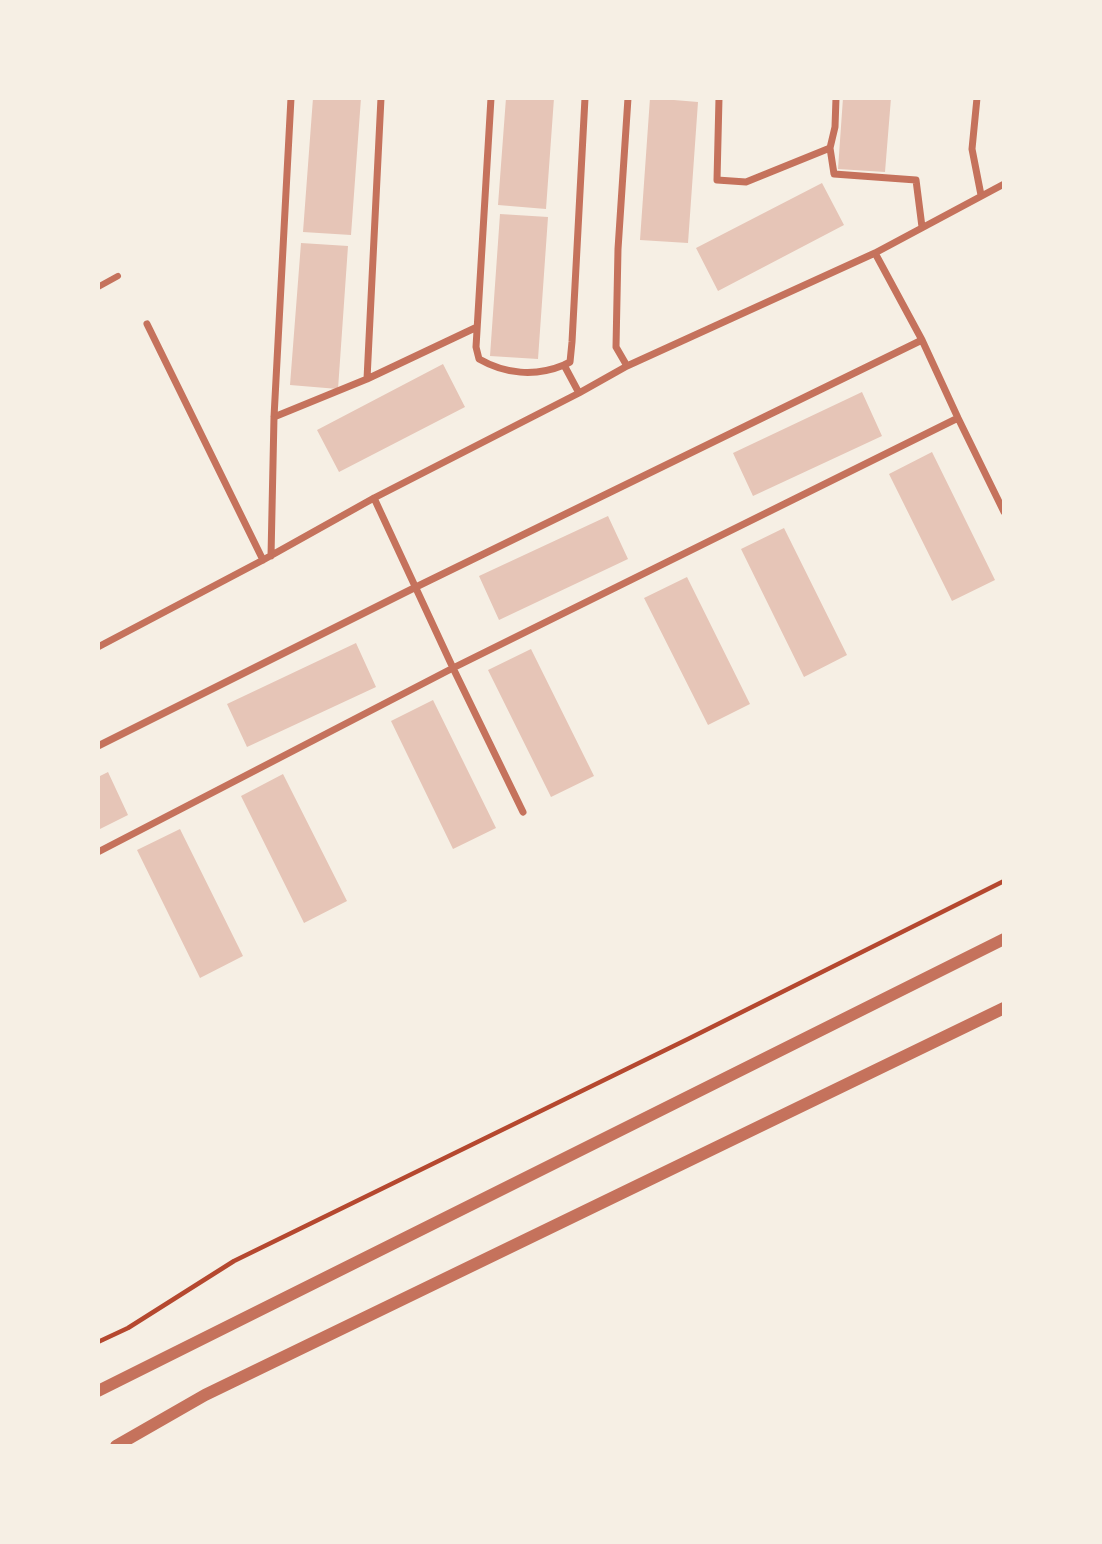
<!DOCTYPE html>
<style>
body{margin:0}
#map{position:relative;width:1102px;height:1544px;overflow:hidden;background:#f6efe4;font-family:"Exo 2",sans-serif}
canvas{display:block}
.frame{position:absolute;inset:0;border:100px solid #f6efe4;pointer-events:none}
</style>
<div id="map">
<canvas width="1102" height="1544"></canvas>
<div class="frame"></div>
</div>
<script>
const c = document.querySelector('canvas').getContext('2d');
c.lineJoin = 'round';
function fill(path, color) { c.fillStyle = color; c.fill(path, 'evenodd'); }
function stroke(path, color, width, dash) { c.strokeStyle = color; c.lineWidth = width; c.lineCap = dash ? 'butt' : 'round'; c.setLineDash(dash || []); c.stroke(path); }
const building = new Path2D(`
 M313 98H361L351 235 303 232Z
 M506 98H554L546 209 498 205Z
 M650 98 698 102 688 243 640 240Z
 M843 98H891L885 172 838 169Z
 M822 183 844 225 718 291 696 248Z
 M500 214 548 217 538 359 490 356Z
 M301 243 348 246 338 389 290 385Z
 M443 364 465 407 339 472 317 430Z
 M862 392 882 436 753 496 733 453Z
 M932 452 995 580 952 601 889 474Z
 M608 516 628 559 499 620 479 576Z
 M784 528 847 655 804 677 741 549Z
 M687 577 750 704 708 725 644 598Z
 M356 643 376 687 247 747 227 704Z
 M531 649 594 776 551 797 488 670Z
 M433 700 496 828 453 849 391 721Z
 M108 772 128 815 98 830V777Z
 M283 774 347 901 304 923 241 796Z
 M180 829 243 956 200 978 137 850Z`);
const path = new Path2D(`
 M98 1342 128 1328 234 1261 688 1039 1004 881`);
const pedestrian = new Path2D(`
 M98 287 118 276`);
const minor = new Path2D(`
 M381 98 367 379 477 327
 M491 98 476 347 479 359C505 374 535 377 564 365
 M719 98 717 180 746 182 830 148 835 127 836 98
 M977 98 972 149 981 195
 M830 148 834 174 916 180 922 227
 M875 253 922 340 958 418 1004 512
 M147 324 263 560
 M627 366 616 347 618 249 628 98
 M579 393 564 365 570 362 572 342 585 98
 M274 417 367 379
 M374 498 453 668 523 812
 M271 556 274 417 291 98
 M98 647 263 560 374 498 579 393 627 366 875 253 1004 184
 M98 746 416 587 922 340
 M98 852 453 668 958 418`);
const tertiary = new Path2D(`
 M98 1391 1004 939
 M116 1446 205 1395 1004 1008`);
fill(building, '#e6c5b7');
stroke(path, '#b5482f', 4.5);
stroke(pedestrian, '#c5725c', 6);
stroke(minor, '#c5725c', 7);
stroke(tertiary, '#c5725c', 12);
</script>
